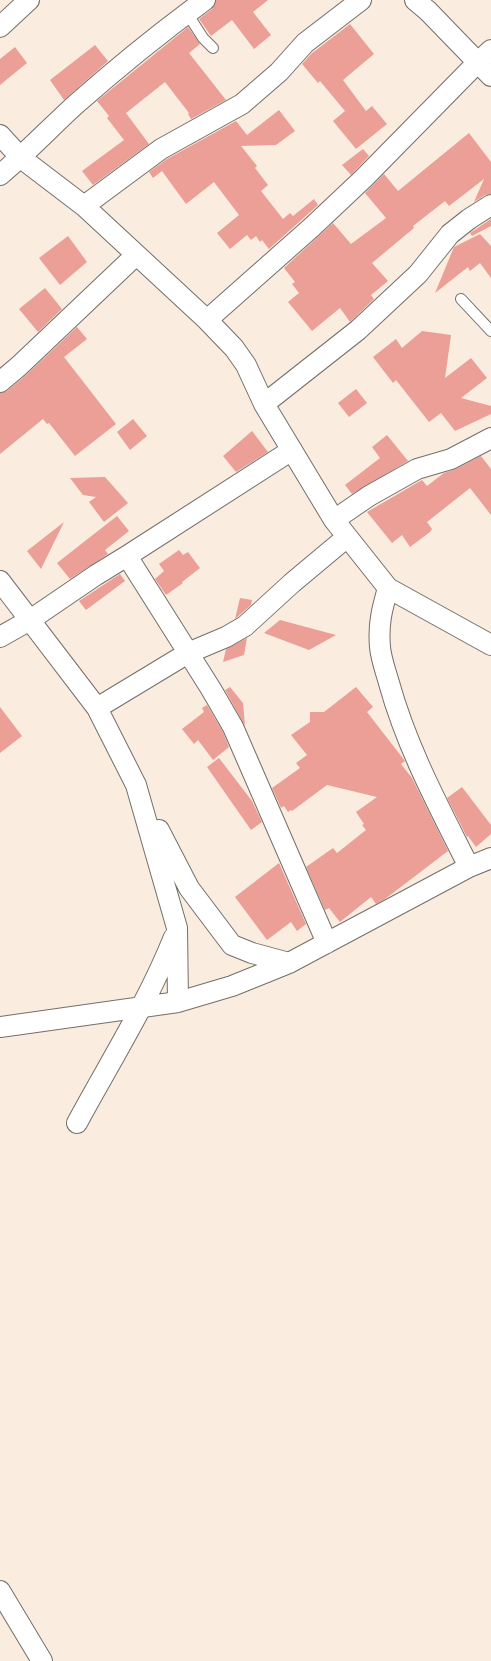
<!DOCTYPE html>
<style>
body{margin:0}
canvas{display:block;background:#faecde}
</style>
<canvas width="491" height="1661"></canvas>
<script>
const c = document.querySelector('canvas').getContext('2d');
c.lineJoin = 'round';
function fill(path, color) { c.fillStyle = color; c.fill(path, 'evenodd'); }
function stroke(path, color, width, dash) { c.strokeStyle = color; c.lineWidth = width; c.lineCap = dash ? 'butt' : 'round'; c.setLineDash(dash || []); c.stroke(path); }
const building = new Path2D(`
 M216 0H268L253 12 271 35 254 49 232 20 211 36 199 19 212 9 215 5Z
 M350 24 374 54 343 80 366 111 372 106 387 124 356 149 333 121 345 111 320 81 318 83 302 64 311 54Z
 M188 27 200 44 189 53 226 100 191 119 188 114 189 113 165 82 126 113 149 144 93 185 82 171 124 140 107 118 109 116 97 101Z
 M95 45 108 61 64 100 50 80Z
 M15 47 27 63 0 85V59Z
 M279 110 295 131 276 145 241 146 257 166 255 168 268 185 261 191 283 219 290 213 293 216 314 199 318 205 269 249 262 240 260 242 256 236 251 240 247 235 230 249 217 233 239 215 214 182 186 204 162 171 153 178 149 172 167 159 236 121 247 135Z
 M469 133 491 162V194L485 195 474 202 484 179 449 206 445 201 413 226 414 228 372 263 388 281 371 295 374 299 350 322 340 308 312 331 288 302 299 293 292 284 295 282 284 268 333 223 351 244 386 218 365 193 384 174 398 191Z
 M363 149 369 156 351 175 342 165Z
 M491 219V226L472 236 470 233Z
 M480 234 491 246V278L480 263 470 271 468 267 435 293 454 247Z
 M68 236 87 262 60 285 39 258Z
 M45 288 62 309 38 332 19 309Z
 M77 327 87 339 64 357 116 424 75 456 49 423 47 424 43 419 0 454V393L7 391 26 375Z
 M422 331 451 335 445 378 471 358 487 378 461 398 491 406V414L455 431 441 413 429 422 396 380 393 383 373 357 396 339 402 348Z
 M356 389 367 403 349 417 338 403Z
 M133 419 147 436 130 450 117 432Z
 M252 431 268 452 236 472 223 456Z
 M387 435 408 461 352 494 345 485 380 458 372 447Z
 M481 456 491 469V515L470 488 427 522 432 529 430 532 410 547 402 535 392 543 367 512 422 480 427 486 444 473 456 469Z
 M105 477 128 503 104 522 89 502 96 497 83 495 70 478Z
 M117 516 129 531 105 550 108 554 70 579 57 563Z
 M64 522 41 569 27 551Z
 M179 550 183 555 188 552 200 568 182 582 183 583 166 595 155 579 164 571 159 564Z
 M120 574 125 581 86 610 79 601Z
 M240 598 252 600 251 605 235 619Z
 M280 620 336 635 309 650 264 633Z
 M247 638 244 655 223 662 226 649Z
 M230 687 243 703 245 726 225 690Z
 M356 687 373 707 367 712 405 761 401 764 412 778 448 851 385 899 376 904 371 897 340 922 329 908 325 910 306 867 333 848 337 853 366 830 362 825 364 824 356 812 377 797 327 785 292 811 291 810 288 812 284 806 281 808 272 788 300 768 296 763 307 755 291 735 310 722V712H324Z
 M207 705 223 732 229 747 213 760 198 740 194 744 182 729 204 712 202 708Z
 M0 707 22 736 0 753Z
 M219 758 252 801 262 822 251 830 207 767Z
 M462 787 491 825V834L476 847 468 836 467 837 447 798Z
 M279 863 306 924 297 931 291 922 267 940 235 897Z`);
const service = new Path2D(`
 M187 13 203 38 213 48
 M461 299 491 331`);
const minor = new Path2D(`
 M415 0 428 11 491 76
 M0 27 29 0
 M0 135 21 158 84 206 207 320 234 348 246 365 264 404 334 520 388 588 491 645
 M0 175C26 153 50 128 75 105 117 68 160 33 205 0
 M84 206 161 149 242 104 279 72 305 43 361 0
 M207 320 312 227 364 178 478 62 491 50
 M0 382 19 366 136 255
 M264 404 358 330 418 274 450 234 469 219 491 205
 M334 520 369 496 417 469 451 459 491 438
 M127 556 211 689 233 727 327 943
 M0 581 97 708 136 785 177 928 178 1002
 M388 588C382 609 378 624 380 647 381 659 386 672 389 683 407 748 439 807 469 867
 M0 637 30 620 96 575 127 556 292 450
 M97 708 188 653 226 637 245 626 292 583 347 537
 M159 830 189 888 232 945 252 953 289 963
 M0 1027 178 1002 232 986 289 963 469 867 491 858
 M77 1123C110 1062 148 1002 174 937
 M0 1591 42 1661`);
fill(building, '#eb9f96');
stroke(service, '#736f6a', 12);
stroke(minor, '#736f6a', 22);
stroke(service, '#fff', 10);
stroke(minor, '#fff', 20);
</script>
